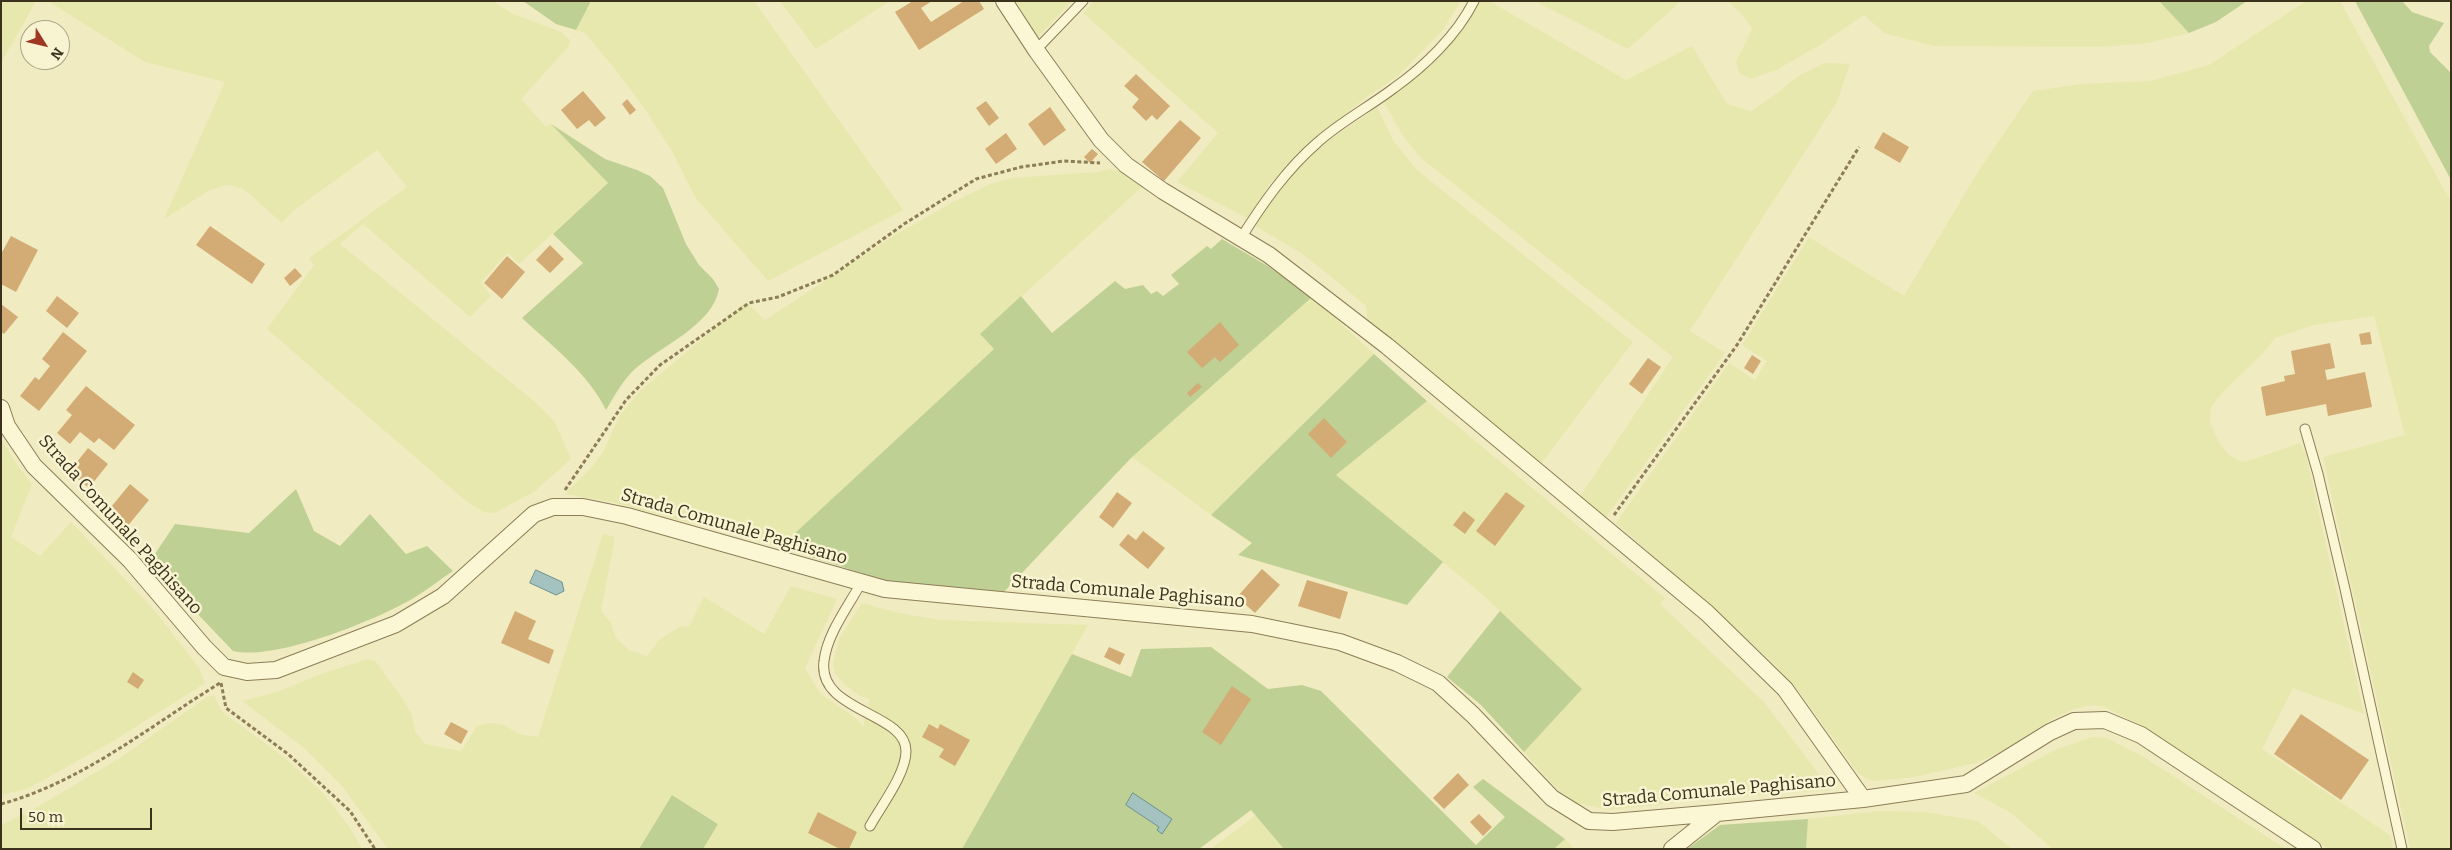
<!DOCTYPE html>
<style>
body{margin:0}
#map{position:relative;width:2452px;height:850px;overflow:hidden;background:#f1ebc1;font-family:Bitter,serif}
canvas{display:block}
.frame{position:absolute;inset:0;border:2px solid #3b311c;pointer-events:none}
.north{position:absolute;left:20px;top:20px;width:50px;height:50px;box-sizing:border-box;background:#f8f4d1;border:1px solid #aca689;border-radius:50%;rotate:126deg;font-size:14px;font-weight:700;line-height:20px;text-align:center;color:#3b311c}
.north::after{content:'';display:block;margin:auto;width:18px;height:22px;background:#a03722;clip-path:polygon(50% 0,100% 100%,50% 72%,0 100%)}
.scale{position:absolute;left:20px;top:808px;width:132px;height:22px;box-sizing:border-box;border:2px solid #3b311c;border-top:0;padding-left:6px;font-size:15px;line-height:18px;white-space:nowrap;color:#3b311c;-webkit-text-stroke:4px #f8f4d1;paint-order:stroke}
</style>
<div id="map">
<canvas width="2452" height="850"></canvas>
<div class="frame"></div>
<div class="north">N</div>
<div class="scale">50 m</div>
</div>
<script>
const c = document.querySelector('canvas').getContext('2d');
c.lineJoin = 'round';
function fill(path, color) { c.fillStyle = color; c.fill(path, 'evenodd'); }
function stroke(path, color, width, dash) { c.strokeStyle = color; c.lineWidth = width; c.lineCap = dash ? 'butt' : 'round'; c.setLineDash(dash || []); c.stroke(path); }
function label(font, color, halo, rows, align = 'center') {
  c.font = font + ' Bitter,serif'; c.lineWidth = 5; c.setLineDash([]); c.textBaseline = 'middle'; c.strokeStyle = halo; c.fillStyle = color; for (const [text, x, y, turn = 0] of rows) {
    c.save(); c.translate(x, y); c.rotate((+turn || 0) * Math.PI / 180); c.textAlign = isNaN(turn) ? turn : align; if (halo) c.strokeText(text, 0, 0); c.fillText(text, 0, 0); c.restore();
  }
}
const farmland = new Path2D(`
 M1 1H36L1 63Z
 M48 1H493L511 13 561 32 570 40 569 46 521 99 546 127 551 124 608 183 519 264 508 253 481 282 491 296 470 317 363 224 340 244 535 402 554 421 571 459 535 491 495 513 484 512 467 502 267 329 314 265 309 258 407 187 377 150 293 211 282 223 246 191 235 186 225 185 208 191 164 219 225 82 145 62Z
 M591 1H754L903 210 768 281 695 197 673 153 643 106 615 69 585 33 576 30Z
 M780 1H890L816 49Z
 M1015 1H1072L1037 38Z
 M1094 1H1461L1442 31 1398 76 1368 96 1325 130 1291 161 1269 185 1247 218 1177 182 1218 133 1083 13Z
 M1479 1H1489L1626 80 1692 46 1727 104 1751 111 1780 91 1798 76 1825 63 1850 64 1837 102 1690 331 1725 353 1605 519 1579 498 1673 357 1421 158 1403 136 1383 100 1471 14Z
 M1535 1H1681L1628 49Z
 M1727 1H2159L2189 33 2148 43 2101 47 1934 46 1884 33 1864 15 1820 45 1776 70 1751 79 1739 73 1736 62 1752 29 1742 14Z
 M2306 1H2340L2451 202V849H2410L2323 457 2405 435 2374 316 2314 325 2275 338 2265 351 2221 394 2211 407 2210 423 2220 444 2229 455 2237 460 2245 462 2300 443 2306 455 2364 714 2293 688 2262 749 2391 836 2393 849H2329L2145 728 2105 707 2093 705 2074 709 2054 718 2000 752 1976 763 1914 777 1876 781 1867 779 1857 772 1800 693 1774 664 1616 523 1729 363 1755 380 1767 361 1742 345 1809 237 1904 296 1979 170 2033 91 2082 84 2150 81 2209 65Z
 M1377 107 1394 142 1418 171 1633 342 1541 464 1367 320 1366 306 1334 279 1301 253 1255 226 1271 200 1293 173 1318 148Z
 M1110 169 1119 171 1142 187 980 334 994 349 780 547 616 503 565 494 591 468 603 452 620 415 640 391 746 302 765 320 895 235 955 201 990 184 1012 178 1096 172Z
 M1312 297 1374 354 1211 515 1132 457Z
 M1427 401 1665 598 1660 604 1764 702 1831 790 1706 799 1609 810 1577 803 1557 789 1524 752 1581 689 1482 594 1336 475Z
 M1 438 17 465 32 484 11 537 40 556 71 522 155 611 199 668 205 683 115 740 27 789 1 795Z
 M603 534 615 537 601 611 611 623 616 638 629 650 647 656 659 640 681 626 689 627 704 597 764 634 791 586 837 599 805 668 820 693 855 718 863 726 870 699 860 696 844 684 835 673 833 663 839 639 862 603 899 613 940 620 1088 625 962 849H703L718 823 672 795 639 849H388L342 786 304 748 242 701 280 691 318 675 368 659 376 662 403 699 412 715 415 731 425 744 461 751 477 726 490 723 504 725 519 734 538 737Z
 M214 695 222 712 284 757 323 793 348 825 362 849H1V825L39 806 120 758 207 697Z
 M2092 737 2107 738 2142 756 2286 849H2053L2010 812 1974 793 2055 750Z
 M1880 811 1925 812 1978 821 2012 849H1806L1808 819Z
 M1256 815 1284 849H1211Z
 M1565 839 1575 849H1554Z`);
const green = new Path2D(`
 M523 1H591L576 30 556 24Z
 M2159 1H2247L2216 22 2189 33Z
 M2355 1H2402L2412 12 2444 23 2429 46 2430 52 2451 73V180Z
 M551 124 605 159 637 170 650 176 663 188 686 244 699 265 713 279 719 289C713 325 661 346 635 369 623 380 615 395 606 410 588 373 552 346 522 318L583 263 553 234 608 183Z
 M1222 239 1266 265 1312 297 1132 457 1002 594 886 581 780 547 994 349 980 334 1021 296 1052 333 1115 281 1125 289 1143 285 1151 294 1157 291 1163 296 1179 284 1171 275 1207 246 1211 249Z
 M1374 354 1427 401 1336 475 1443 562 1407 605 1238 555 1252 543 1211 515Z
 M296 489 314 531 340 546 370 514 406 554 427 546 453 571C439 580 426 591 412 599 374 621 275 661 233 651L149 563 175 524 249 533Z
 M1500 611 1582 689 1524 752 1481 705 1447 677Z
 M1211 647 1268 689 1302 685 1321 691 1476 845 1505 817 1473 787 1483 779 1565 839 1554 849H1284L1251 810 1199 849H962L1072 654 1131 677 1141 649Z
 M672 795 718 824 703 849H639Z
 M1808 819 1806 849H1687L1720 825Z`);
const water = new Path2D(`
 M536 570 562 582 564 591 556 595 530 583Z
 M1133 793 1172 819 1162 834 1157 830 1159 827 1126 805Z`);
const building = new Path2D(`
 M913 1H932L921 8 931 22 964 1H979L984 9 919 50 895 12Z
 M1136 74 1170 106 1157 120 1152 115 1146 121 1132 107 1139 99 1124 86Z
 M583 91 606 118 595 127 589 120 577 129 561 110Z
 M627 99 636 110 630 115 622 104Z
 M986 101 999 118 989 126 976 108Z
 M1050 107 1066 130 1044 146 1028 124Z
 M1180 120 1201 138 1164 181 1142 162Z
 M1883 132 1909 147 1900 163 1874 148Z
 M1006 133 1017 149 996 164 985 149Z
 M1092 149 1098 154 1090 163 1084 157Z
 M210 226 265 264 252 284 196 245Z
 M11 236 38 250 16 292 1 284V254Z
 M550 245 564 259 550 273 536 260Z
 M507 256 525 272 502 299 484 283Z
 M295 268 302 276 290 286 284 278Z
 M57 296 79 313 67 328 46 311Z
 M1 304 18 317 4 334 1 332Z
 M1220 322 1239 345 1220 362 1215 357 1202 368 1187 352Z
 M63 332 87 351 39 411 20 396 35 377 39 380 50 366 42 359Z
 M2370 332 2372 344 2361 345 2359 334Z
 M2330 343 2335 368 2325 370 2327 380 2365 372 2372 407 2328 416 2326 404 2266 416 2261 387 2285 381 2284 376 2295 374 2291 351Z
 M1752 355 1761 361 1753 374 1744 368Z
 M1648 358 1661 367 1642 394 1629 384Z
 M1198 383 1202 387 1190 397 1187 393Z
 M86 386 135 425 114 450 99 438 94 443 80 432 70 444 57 433 72 415 66 410Z
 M1324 418 1347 442 1331 458 1308 434Z
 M88 448 108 464 89 488 69 472Z
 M130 484 149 500 126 528 107 512Z
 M1117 492 1132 503 1113 528 1099 517Z
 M1506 492 1525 506 1495 546 1476 531Z
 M1464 511 1475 520 1465 534 1453 525Z
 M1143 531 1165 548 1148 569 1119 545 1128 534 1136 540Z
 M1262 569 1280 585 1255 613 1237 597Z
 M1307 580 1348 592 1340 619 1298 606Z
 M515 611 536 621 528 639 554 650 549 664 501 643Z
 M1109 647 1125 654 1120 665 1104 657Z
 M133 672 144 680 138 689 127 682Z
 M1232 686 1251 699 1221 745 1202 732Z
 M2301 714 2369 760 2341 800 2274 754Z
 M451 722 468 731 461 744 444 734Z
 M929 724 938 729 940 724 970 740 955 766 939 757 944 749 922 737Z
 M1458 773 1469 785 1444 809 1433 798Z
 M818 812 857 832 849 849H840L808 833Z
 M1479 814 1492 827 1483 836 1470 822Z`);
const path = new Path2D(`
 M565 490 626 400 660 365 749 303 778 297 833 275 904 224 976 179 1021 167 1064 161 1100 163
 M1614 515 1737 345 1859 147
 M221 683 226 708 288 754 350 811 375 849
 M1 804C82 782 150 726 220 683`);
const service = new Path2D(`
 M1036 50 1083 1
 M1241 238C1263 203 1286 170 1317 143 1340 122 1369 107 1394 88 1425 66 1457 35 1474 1
 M2305 429 2318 474 2345 589 2402 849
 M861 583C848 607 827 634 824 661 817 712 906 712 906 751 906 774 881 806 870 826`);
const minor = new Path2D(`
 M1004 1 1036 50 1101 140 1126 165 1163 191 1269 255 1387 346 1707 613 1785 689 1863 799
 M1 408 7 426 34 466 130 560 204 647 224 667 247 672 276 670 396 624 443 596 534 514 553 507H583L627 516 885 589 1252 624 1340 642 1397 663 1438 683 1473 715 1552 798 1589 821 1613 822 1717 813 1863 799 1966 784 2050 732 2074 721 2105 720 2141 735 2313 849
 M1672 849 1717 813`);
const streetNames = [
 ["Strada Comunale Paghisano",120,525,48],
 ["Strada Comunale Paghisano",734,527,16],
 ["Strada Comunale Paghisano",1128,592,5],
 ["Strada Comunale Paghisano",1719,791,-5]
];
fill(farmland, '#e7e8ae');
fill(green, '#bfd094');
fill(water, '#a4c3c0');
stroke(water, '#6a928f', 1);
fill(building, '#d2ac74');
stroke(service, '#8c7d57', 11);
stroke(minor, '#8c7d57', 18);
stroke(path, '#8c7d57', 3, [4, 2.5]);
stroke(service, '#fbf7d5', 9);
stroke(minor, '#fbf7d5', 16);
label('18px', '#3b311c', '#f8f4d1', streetNames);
</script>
